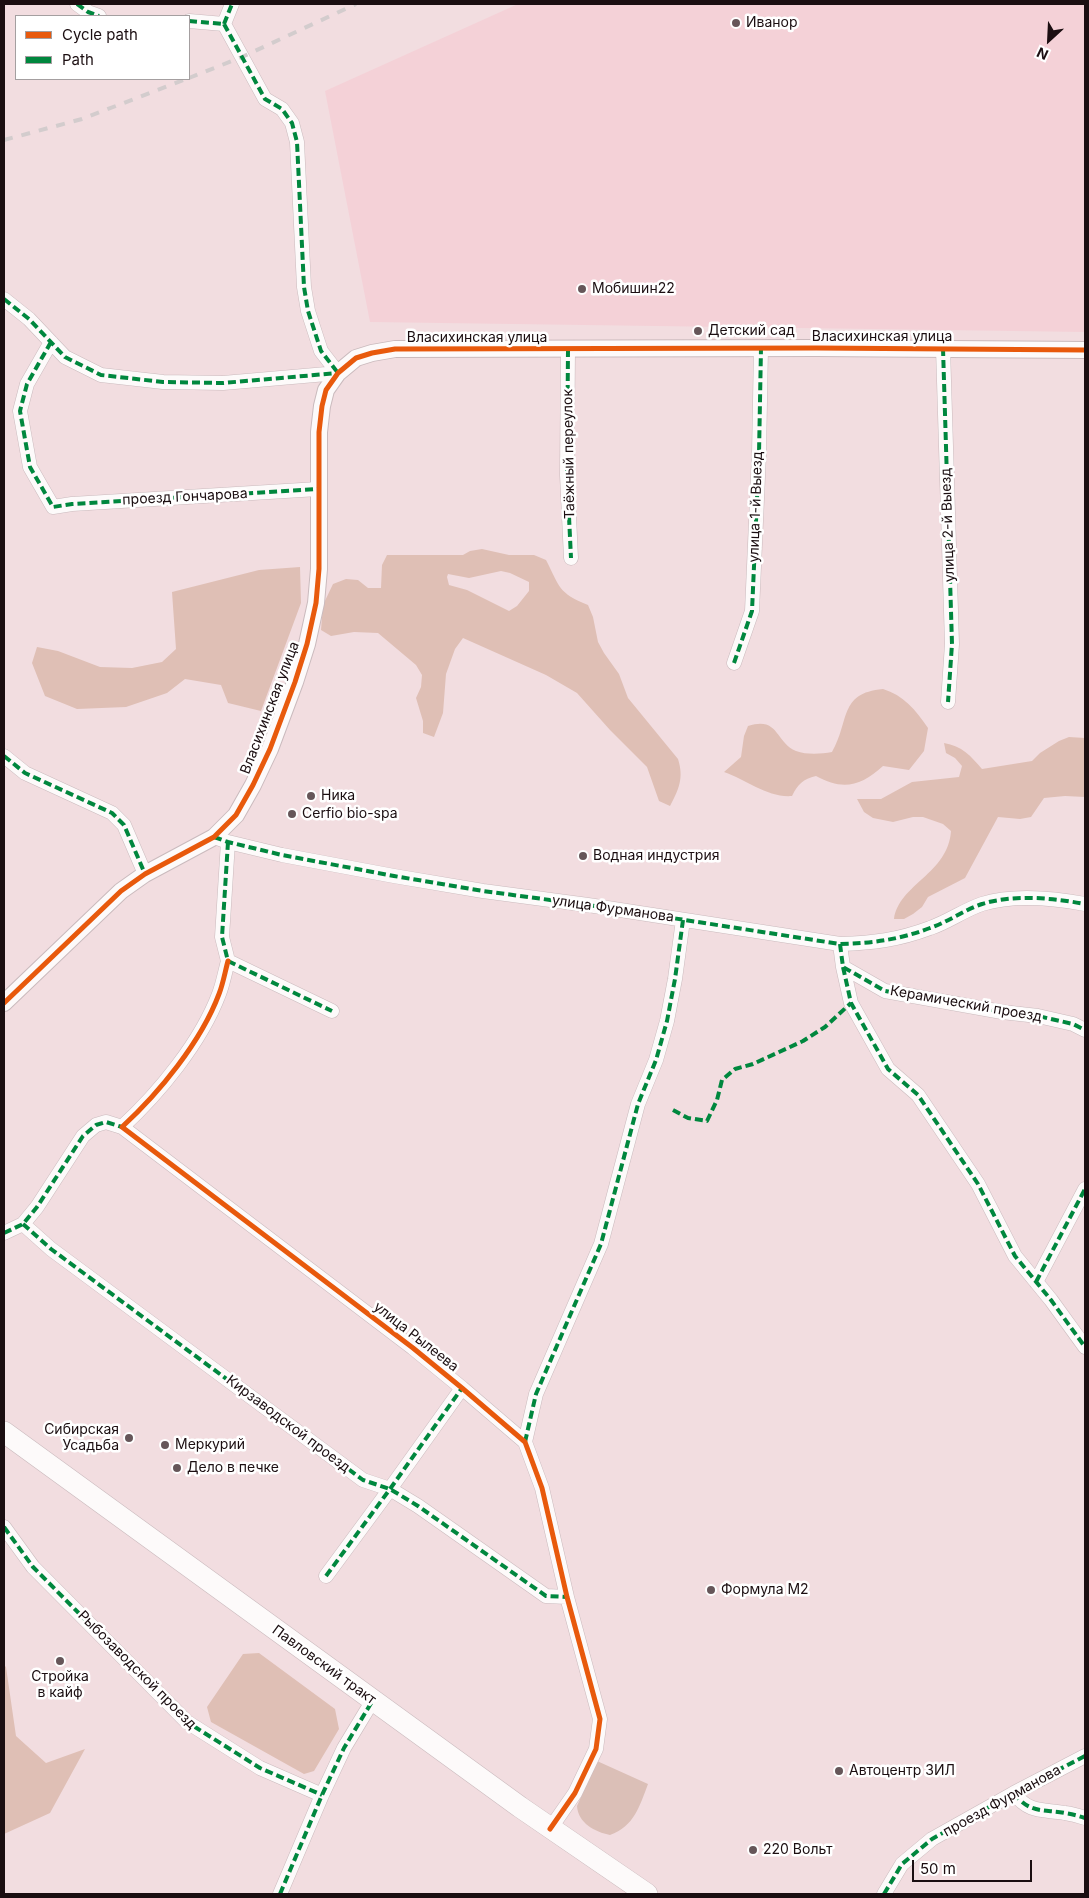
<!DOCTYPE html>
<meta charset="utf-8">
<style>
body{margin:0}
#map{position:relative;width:1089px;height:1898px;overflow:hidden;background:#f2dde0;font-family:Inter,sans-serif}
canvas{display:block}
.frame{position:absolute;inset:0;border:5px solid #1b0e11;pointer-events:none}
.legend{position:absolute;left:15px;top:15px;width:175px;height:65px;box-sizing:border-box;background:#fff;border:1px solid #a49fa0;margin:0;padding:6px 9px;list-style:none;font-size:15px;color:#1b0e11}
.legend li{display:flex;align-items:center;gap:10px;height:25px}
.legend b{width:25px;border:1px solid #a49fa0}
.north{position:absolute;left:1024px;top:15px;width:50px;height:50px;-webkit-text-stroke:4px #fff;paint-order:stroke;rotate:205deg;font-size:14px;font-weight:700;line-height:20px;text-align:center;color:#1b0e11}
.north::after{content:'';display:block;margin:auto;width:18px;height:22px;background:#1b0e11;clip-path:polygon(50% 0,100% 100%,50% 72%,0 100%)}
.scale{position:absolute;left:912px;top:1860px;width:120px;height:22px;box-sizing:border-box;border:2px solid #1b0e11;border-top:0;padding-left:6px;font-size:15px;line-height:18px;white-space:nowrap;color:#1b0e11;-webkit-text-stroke:4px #fff;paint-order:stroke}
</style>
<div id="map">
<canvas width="1089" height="1898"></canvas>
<div class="frame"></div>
<ul class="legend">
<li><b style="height:6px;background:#e8590c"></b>Cycle path</li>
<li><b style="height:6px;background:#00873e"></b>Path</li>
</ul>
<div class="north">N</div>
<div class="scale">50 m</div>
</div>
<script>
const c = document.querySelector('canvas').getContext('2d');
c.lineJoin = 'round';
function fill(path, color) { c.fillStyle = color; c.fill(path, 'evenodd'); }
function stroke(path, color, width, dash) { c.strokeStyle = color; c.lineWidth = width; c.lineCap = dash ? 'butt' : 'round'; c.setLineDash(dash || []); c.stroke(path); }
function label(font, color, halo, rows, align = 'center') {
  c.font = font + ' Inter,sans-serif'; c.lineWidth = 5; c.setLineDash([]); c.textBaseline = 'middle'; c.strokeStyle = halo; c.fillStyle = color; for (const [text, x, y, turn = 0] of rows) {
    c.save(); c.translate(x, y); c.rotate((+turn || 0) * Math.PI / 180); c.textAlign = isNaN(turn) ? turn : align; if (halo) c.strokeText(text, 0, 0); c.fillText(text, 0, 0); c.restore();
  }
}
const built = new Path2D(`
 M518 4H1085V332L370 322 325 91Z`);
const green = new Path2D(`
 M597 1761 648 1784C640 1805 634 1827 610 1835 595 1832 578 1823 577 1806Z`);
const forest = new Path2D(`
 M482 549 509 555H534L546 560C560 587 558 593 588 605L593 617 598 642 604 653 619 674 628 698 678 759C684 778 679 789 670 806L659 801 647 767 610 730 577 693 546 675 463 638 455 649 446 674 443 713 434 737 423 733V721L416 698 421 687 422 675 416 665 378 633 354 632 331 636 321 630 323 605 333 584 346 579 358 580 368 588H381L382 565 387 555H463L470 551ZM501 571 510 573 529 582V591L517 606 509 611 467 590 449 585 447 577 448 574 469 578Z
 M300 567 301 603 261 711 228 703 221 685 185 679 167 693 126 707 77 709 45 696 32 663 37 647 58 651 100 667 132 668 162 662 176 649 172 592 259 570Z
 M883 689C903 695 916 710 928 728L924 751 909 770 883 766C861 786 843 791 816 776 803 779 798 784 792 796 768 798 747 780 724 772L741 757 744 736 748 726C779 716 775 742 796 751 807 755 821 754 832 752 850 722 838 693 883 689Z
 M1069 737 1085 738V797L1065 796 1044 798 1031 817 1020 819 998 817 965 878 928 897 922 907 913 914 904 919H894C899 884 948 874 951 831L943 824 923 817H913L893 822 873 818 864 812 857 799H881L912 782 959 777 962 766 955 758 946 753 944 743C962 746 971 756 982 769L1032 761 1040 753 1059 741Z
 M259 1653 335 1709 339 1729 314 1771 304 1774 211 1722 207 1707 243 1654Z
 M4 1665 6 1667 16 1736 46 1763 85 1749 50 1813 4 1834Z`);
const minor = new Path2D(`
 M77 4 88 12 99 16
 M189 21 224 24
 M224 24 265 99 282 109 292 123 297 142 304 287 308 311 321 351 338 373
 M224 24 232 4
 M4 299 29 319 65 357 101 375 163 382 223 383 338 373
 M51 342 27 384 20 411 30 467 53 507 72 504 318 489
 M943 348 952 644 948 702
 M568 349 567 475 571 558
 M734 663 752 611 759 454 761 348
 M4 756 25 773 112 813 124 825 145 874
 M214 837 228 842 282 855 394 876 483 891 588 905 840 944C873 943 898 940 930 928 948 922 964 910 982 904 1014 894 1053 898 1085 904
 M228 842 222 937 228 961 332 1011
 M840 944 843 967 885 991 1002 1012 1038 1016 1073 1024 1085 1030
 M228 961C225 972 223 984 219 994 201 1042 159 1093 122 1127L413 1348 462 1388 525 1442 542 1488 567 1597 600 1719 596 1749 575 1793 550 1829
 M843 967 851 1003 888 1069 918 1095 978 1184 1015 1256 1051 1300 1085 1347
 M23 1224 51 1249 363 1480 390 1489 418 1506 546 1596 567 1597
 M4 1233 23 1224 37 1207 83 1136 96 1125 106 1122 122 1127
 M1036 1282 1085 1189
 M525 1442 536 1394 601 1244 638 1104 656 1060 667 1021 675 979 683 920
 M4 1527 33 1567 187 1722 260 1768 322 1795
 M326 1576 390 1489 462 1388
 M1014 1793C1029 1814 1044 1809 1065 1813 1072 1814 1079 1816 1085 1818
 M280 1894 322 1795 344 1748 373 1700
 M884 1894 902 1864 932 1839 1014 1793 1085 1756`);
const tertiary = new Path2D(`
 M4 1003 121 891 145 874 214 837 236 815 253 785 270 749 295 682 307 644 316 603 319 569V432L322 406 326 390 338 373 356 358 372 353 395 349 816 348 1085 350`);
const primary = new Path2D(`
 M4 1432 520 1807 647 1894`);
const rail = new Path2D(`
 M189 78 242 57 356 4
 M4 140 82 119 186 79`);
const quiet = new Path2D(`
 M77 4 88 12 99 16
 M189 21 224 24
 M224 24 265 99 282 109 292 123 297 142 304 287 308 311 321 351 338 373
 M224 24 232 4
 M4 299 29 319 65 357 101 375 163 382 223 383 338 373
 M51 342 27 384 20 411 30 467 53 507 72 504 318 489
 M943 348 952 644 948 702
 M568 349 567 475 571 558
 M734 663 752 611 759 454 761 348
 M4 756 25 773 112 813 124 825 145 874
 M214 837 228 842 282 855 394 876 483 891 588 905 840 944C873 943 898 940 930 928 948 922 964 910 982 904 1014 894 1053 898 1085 904
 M228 842 222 937 228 961 332 1011
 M840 944 843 967 885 991 1002 1012 1038 1016 1073 1024 1085 1030
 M843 967 851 1003 888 1069 918 1095 978 1184 1015 1256 1051 1300 1085 1347
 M673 1110 688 1118 707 1121 717 1100 722 1080 735 1069 753 1064 803 1041 825 1027 851 1003
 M23 1224 51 1249 363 1480 390 1489 418 1506 546 1596 567 1597
 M4 1233 23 1224 37 1207 83 1136 96 1125 106 1122 122 1127
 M1036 1282 1085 1189
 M525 1442 536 1394 601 1244 638 1104 656 1060 667 1021 675 979 683 920
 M4 1527 33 1567 187 1722 260 1768 322 1795
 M326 1576 390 1489 462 1388
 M1014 1793C1029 1814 1044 1809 1065 1813 1072 1814 1079 1816 1085 1818
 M280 1894 322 1795 344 1748 373 1700
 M884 1894 902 1864 932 1839 1014 1793 1085 1756`);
const cycleway = new Path2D(`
 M228 961C225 972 223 984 219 994 201 1042 159 1093 122 1127L413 1348 462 1388 525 1442 542 1488 567 1597 600 1719 596 1749 575 1793 550 1829
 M4 1003 121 891 145 874 214 837 236 815 253 785 270 749 295 682 307 644 316 603 319 569V432L322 406 326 390 338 373 356 358 372 353 395 349 816 348 1085 350`);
const markers = [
 [736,23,5,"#665659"],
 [582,289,5,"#665659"],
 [698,331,5,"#665659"],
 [311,796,5,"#665659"],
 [292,814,5,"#665659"],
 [583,856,5,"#665659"],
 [129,1438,5,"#665659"],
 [165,1445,5,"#665659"],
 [177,1468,5,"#665659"],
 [711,1590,5,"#665659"],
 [60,1661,5,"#665659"],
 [839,1771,5,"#665659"],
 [753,1850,5,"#665659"]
];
const poiNames = [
 ["Иванор",746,23],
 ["Мобишин22",592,289],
 ["Детский сад",708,331],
 ["Ника",321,796],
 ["Cerfio bio-spa",302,814],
 ["Водная индустрия",593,856],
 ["Сибирская",119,1430,"right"],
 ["Усадьба",119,1446,"right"],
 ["Меркурий",175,1445],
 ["Дело в печке",187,1468],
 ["Формула М2",721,1590],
 ["Стройка",60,1677,"center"],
 ["в кайф",60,1693,"center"],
 ["Автоцентр ЗИЛ",849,1771],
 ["220 Вольт",763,1850]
];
const streetNames = [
 ["Власихинская улица",882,337],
 ["Власихинская улица",477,338],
 ["Таёжный переулок",569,454,-91],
 ["проезд Гончарова",185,497,-3],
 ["улица 1-й Выезд",756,507,-88],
 ["улица 2-й Выезд",948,525,-92],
 ["Власихинская улица",270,708,-69],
 ["улица Фурманова",613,909,8],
 ["Керамический проезд",966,1004,10],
 ["улица Рылеева",416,1337,38],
 ["Кирзаводской проезд",288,1424,37],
 ["Павловский тракт",324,1665,36],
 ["Рыбозаводской проезд",137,1670,45],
 ["проезд Фурманова",1002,1801,-29]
];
fill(built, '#f4d1d7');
fill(green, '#dbbfb7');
fill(forest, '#dfbfb5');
stroke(minor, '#cababd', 15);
stroke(tertiary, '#cababd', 18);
stroke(primary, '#cababd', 22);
stroke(minor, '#fdfafa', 14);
stroke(tertiary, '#fdfafa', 16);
stroke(primary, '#fdfafa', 21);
stroke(rail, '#d3cccd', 4, [9, 9]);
stroke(quiet, '#00873e', 4, [8, 4]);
stroke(cycleway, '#e8590c', 5);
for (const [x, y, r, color] of markers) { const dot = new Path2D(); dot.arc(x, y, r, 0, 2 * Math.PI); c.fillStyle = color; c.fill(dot); stroke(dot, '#fff', 2); }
label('14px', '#1b0e11', '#fff', poiNames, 'left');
label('14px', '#1b0e11', '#fff', streetNames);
</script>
